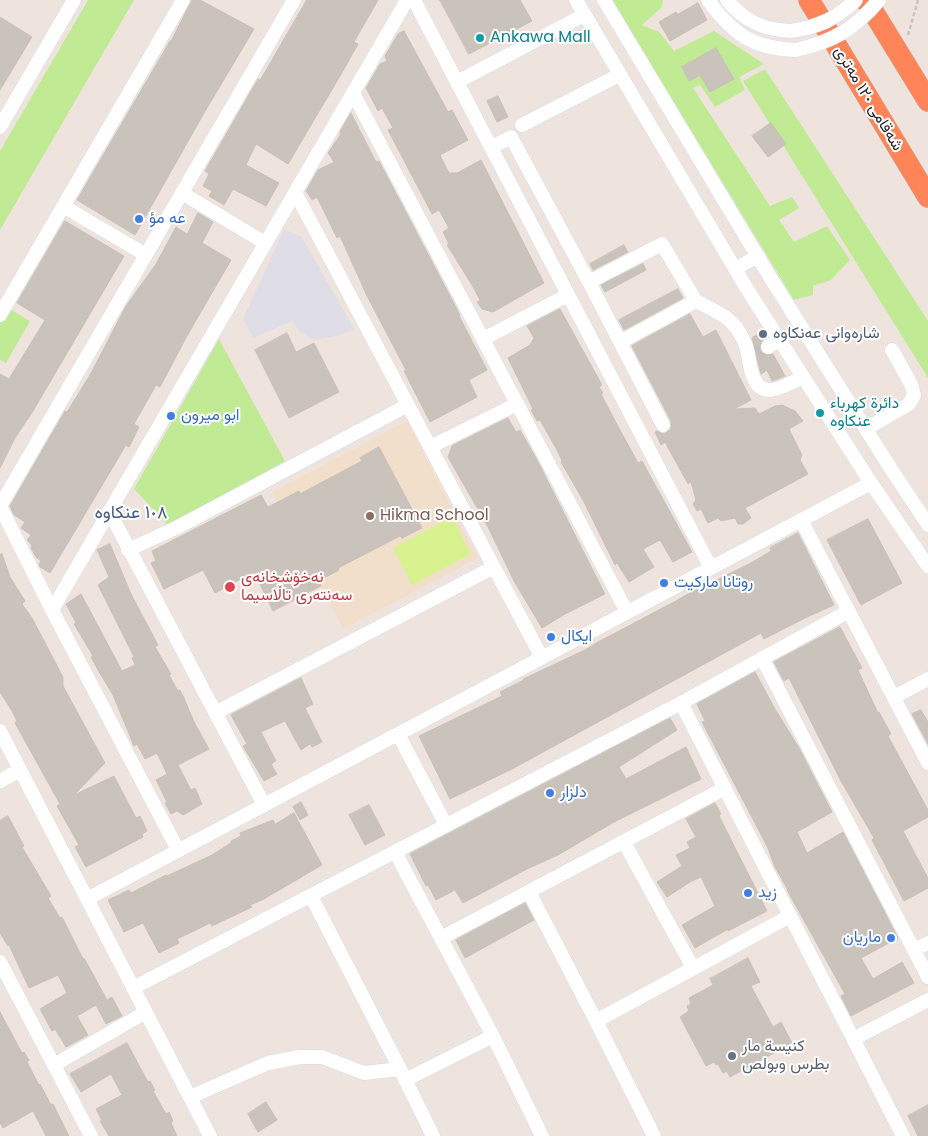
<!DOCTYPE html>
<meta charset="utf-8">
<style>
body{margin:0}
canvas{display:block;background:#efe4dd}
</style>
<canvas width="928" height="1136"></canvas>
<script>
const c = document.querySelector('canvas').getContext('2d');
c.lineJoin = 'round';
function fill(path, color) { c.fillStyle = color; c.fill(path, 'evenodd'); }
function stroke(path, color, width, dash) { c.strokeStyle = color; c.lineWidth = width; c.lineCap = dash ? 'butt' : 'round'; c.setLineDash(dash || []); c.stroke(path); }
function label(font, color, halo, rows, align = 'center') {
  c.font = font + ' Poppins,Vazirmatn,sans-serif'; c.lineWidth = 4; c.setLineDash([]); c.textBaseline = 'middle'; c.strokeStyle = halo; c.fillStyle = color; for (const [text, x, y, turn = 0] of rows) {
    c.save(); c.translate(x, y); c.rotate((+turn || 0) * Math.PI / 180); c.textAlign = isNaN(turn) ? turn : align; if (halo) c.strokeText(text, 0, 0); c.fillText(text, 0, 0); c.restore();
  }
}
const industrial = new Path2D(`
 M284 229 302 237 354 329 336 336 314 340 300 332 292 321 253 338 243 319Z`);
const education = new Path2D(`
 M407 421 478 558 343 629 272 492Z`);
const green = new Path2D(`
 M88 0H134L0 230V151Z
 M612 0H663L662 7 642 25 659 32 674 51 714 31 764 64 739 77 745 90 715 107 700 85 693 88 770 206 792 197 799 208 779 220 794 242 827 226 850 260 831 280 813 286V295L794 300Z
 M765 69 928 321V378L743 81Z
 M3 305 30 321 6 363 0 360V310Z
 M219 339 285 461 168 525 134 489Z`);
const pitch = new Path2D(`
 M452 517 471 554 412 585 393 548Z`);
const building = new Path2D(`
 M192 0H200L254 29 204 113 135 235 77 200 170 41H171Z
 M307 0H378L354 42 358 44 340 76 288 164 256 144 246 165 279 183 266 206 233 189 224 205 209 196 212 191 203 186 209 174 205 171 258 79 260 80Z
 M440 0H520L532 21 469 54Z
 M698 3 707 20 670 41 659 22 676 12 678 14Z
 M0 17 32 37 0 90Z
 M404 31 448 112 452 110 468 140 440 155 449 173H457L481 160 544 283 493 312 482 309 477 302 480 300 472 285 447 245 449 244 443 232 449 228 439 210 432 214 388 130 393 128 382 108 378 111 366 88 380 64 387 61 385 56 398 34Z
 M716 48 734 79 710 92 700 75 689 81 682 67Z
 M498 96 508 117 497 122 487 101Z
 M351 113 376 162 379 161 460 315 459 316 487 370 469 380 477 397 430 422 404 371 406 370 368 298 340 236 337 238 317 197 312 200 306 191 318 170 334 162 328 153 341 134 340 132Z
 M771 123 786 144 768 157 752 136Z
 M198 213 213 222 202 243 231 260 187 336 160 387 156 385 134 424 139 427 129 447 126 445 50 573 40 567 39 564 41 561 36 557 31 548 32 545 27 540 31 535 21 528 25 522 14 515 10 506 65 411 67 412 90 375 126 306 156 264 176 227 187 234Z
 M65 221 124 256 33 411 15 438 0 468V374L9 379 45 320 17 303Z
 M624 245 628 252 593 270 590 264Z
 M643 264 646 270 605 292 601 285Z
 M678 289 683 298 624 330 619 320Z
 M560 309 602 385 599 387 603 393 601 394 614 419 638 463 642 461 692 552 673 562 660 540 643 549 654 567 629 582 617 563 615 565 583 500 561 462 562 461 557 450 540 420 537 421 531 410 533 409 508 358 530 345 534 338 527 326Z
 M690 314 703 337 716 330 751 400 734 409 755 408 759 414 775 406 782 405 795 411 803 421 789 429 802 455 800 460 808 474 745 508 751 518 743 524H738L735 518 721 521 718 518 708 523 701 509 697 511 693 504 696 500 691 482 688 484 665 442 661 445 655 432 657 431 663 434 667 432 671 429V421L632 346Z
 M287 333 296 352 314 343 339 392 289 418 255 350Z
 M760 333 764 339 760 343V351L764 355 773 354 785 376 772 381 767 370 761 374 752 338Z
 M508 418 516 432 520 430 536 458 605 594 565 614 542 628 514 581 488 527 448 457 452 446Z
 M379 447 422 528 402 538 400 536 338 568 339 570 318 581 321 586 273 611 254 572 215 593 203 570 164 589 151 563 156 561 152 551 261 495 268 507 299 491 300 494 362 461 360 458Z
 M868 519 902 583 861 605 827 540Z
 M798 533 834 605 805 618 764 639 761 633 512 769 450 799 419 736 502 696 500 692 524 680 523 679 585 650 598 642 674 602 688 594 751 563 771 551 770 548Z
 M110 544 131 594 158 645 155 647 171 674 169 675 178 691 180 690 183 696 194 722 209 749 178 765 191 790 195 788 202 804 183 815 177 811 171 814 165 803 167 802 156 780 167 774 157 753 145 759 137 744 134 746 113 695 98 670 91 657 93 656 74 624 76 623 66 604 81 594 122 671 135 665 132 658 134 657 98 585 109 577 97 550Z
 M0 554H2L10 577 25 601 22 604 32 618 63 677V686L105 763 74 795 114 776 136 818 140 816 147 831 142 834 143 837 86 867 75 847 79 845 57 806 60 804 15 723 17 721 12 711 0 692Z
 M840 627 862 668 858 670 878 713 879 712 891 734 888 736 928 810V817L903 831 928 878V888L904 901 872 840 874 838 841 781 789 678 784 681 774 662Z
 M755 672 775 709 799 748 832 812 797 832 807 853 843 832 898 938 861 958 873 979 902 962 914 983 851 1016 841 996 845 994 787 890H788L775 867 767 846 702 722 705 721 697 704Z
 M301 678 313 704 305 708 322 742 312 747 310 744 301 750 285 721 261 732 276 761 271 764 277 774 264 781 243 746 247 744 231 715Z
 M921 710 928 722V744L912 714Z
 M670 718 677 730 619 767 626 779 686 747 701 779 614 822 558 855 527 869 463 903 455 890 436 900 428 885 426 886 410 854Z
 M301 802 308 815 300 820 293 807Z
 M715 803 721 814 719 816 767 911 728 931V929L695 948 682 925 715 906 701 877 690 882 667 897 657 882 682 866 676 855 690 848 687 842 696 837 686 819Z
 M369 805 385 835 365 845 349 815Z
 M294 813 322 865 262 900 250 905 252 907 212 926 210 923 198 929 177 939 179 943 159 953 143 923 124 932 108 900 129 890 131 893 166 875 167 876 212 855 231 843V841L241 836 240 833 273 820 275 824Z
 M8 816 24 846 22 847 51 896 48 898 60 918 62 917 83 959 84 958 107 1000 112 997 122 1016 106 1024 96 1005 77 1016 88 1035 66 1047 55 1029 52 1031 40 1009 67 993 58 975 29 988 9 945 8 946 0 933V821Z
 M525 903 534 920 465 958 456 940Z
 M748 958 760 982 751 986 773 1027 781 1022 792 1043 730 1077 727 1071 723 1073 718 1064 716 1065 714 1062 706 1066 680 1017 689 1011 687 1006 691 1004 689 998 713 985 710 979Z
 M0 1012 22 1053 24 1052 29 1060 27 1062 39 1085 40 1084 51 1105 53 1104 69 1136H46L33 1111 3 1128 0 1123Z
 M127 1043 148 1082 150 1081 155 1090 153 1091 166 1114 169 1112 173 1121 171 1123 177 1136H109L100 1121H102L96 1109 122 1095 111 1074 81 1092 70 1074Z
 M266 1102 277 1120 258 1132 248 1114Z
 M928 1105V1136H918L908 1116Z`);
const minorTunnel = new Path2D(`
 M757 353 768 347`);
const path = new Path2D(`
 M908 35 918 0`);
const minor = new Path2D(`
 M414 0 711 568
 M576 0 747 289 871 483 928 566
 M604 0 770 277 891 469 928 525
 M708 0C734 35 752 48 796 50
 M727 0C744 21 764 30 791 31
 M457 82 584 15
 M353 93 627 612
 M522 125 619 75
 M0 127 74 0
 M492 147 511 137 589 282 663 425
 M295 192 542 658
 M182 193 265 243
 M63 206 146 255
 M735 269 758 256
 M589 282 662 244 696 301 620 342
 M696 301C711 309 730 316 739 332 742 337 746 344 747 350 750 363 751 391 770 390 778 390 795 381 803 377
 M0 315 183 0
 M483 339 568 295
 M768 347 779 340
 M866 429 909 404 914 395 911 384 892 350
 M430 447 517 404
 M0 506 294 0
 M0 506 52 610 178 850
 M109 511 264 805
 M801 520 928 763
 M128 550 178 527 408 405
 M52 610 407 0
 M762 658 928 977
 M894 697 928 679
 M681 703 903 1136
 M215 713 494 567
 M0 731 210 1136
 M398 734 446 825
 M0 781 20 770
 M624 842 693 968
 M395 852 493 1036 542 1136
 M529 892 596 1021 654 1136
 M311 896 400 1069 433 1136
 M87 899 871 483
 M441 938 725 788
 M914 950 928 943
 M0 962 91 1136
 M133 988 681 703 849 611
 M596 1021 790 916
 M853 1039 928 1000
 M54 1065 146 1012
 M405 1080 493 1036
 M190 1097 268 1063 300 1057H322L364 1073 400 1069`);
const highway = new Path2D(`
 M809 0 928 197
 M866 0 928 101`);
const minorBridge = new Path2D(`
 M791 31C819 27 835 19 856 0
 M796 50C832 42 855 29 879 0`);
const markers = [
 [480,38,5,"#0f9aa8"],
 [139,219,5,"#3f7fe0"],
 [763,334,5,"#5c6f8a"],
 [820,413,5,"#0f9aa8"],
 [171,416,5,"#3f7fe0"],
 [370,516,5,"#8d6e63"],
 [664,583,5,"#3f7fe0"],
 [230,587,6,"#e0444e"],
 [551,637,5,"#3f7fe0"],
 [550,793,5,"#3f7fe0"],
 [748,893,5,"#3f7fe0"],
 [891,938,5,"#3f7fe0"],
 [732,1056,5,"#6b7280"]
];
const cultureNames = [
 ["Ankawa Mall",490,38],
 ["دائرة كهرباء",830,404],
 ["عنكاوه",830,422]
];
const streetNames = [
 ["شەقامی ١٢٠ مەتری",868,99,59]
];
const shopNames = [
 ["عه مؤ",149,219],
 ["ابو ميرون",181,416],
 ["روتانا ماركيت",674,583],
 ["ايكال",561,637],
 ["دلزار",560,793],
 ["زيد",758,893],
 ["ماريان",881,938,"right"]
];
const serviceNames = [
 ["شارەوانی عەنکاوە",773,334]
];
const educationNames = [
 ["Hikma School",380,516]
];
const healthNames = [
 ["نەخۆشخانەی",241,578],
 ["سەنتەری تاڵاسیما",241,596]
];
const worshipNames = [
 ["كنيسة مار",742,1047],
 ["بطرس وبولص",742,1065]
];
const neighbourhoodNames = [
 ["١٠٨ عنکاوە",131,513]
];
fill(industrial, '#dfdee7');
fill(education, '#f2dfcb');
fill(green, '#c1ea95');
fill(pitch, '#d9f290');
fill(building, '#c9c3bc');
stroke(building, '#cbc0b6', 1);
stroke(minorTunnel, '#c8bfba', 14, [14, 7]);
stroke(minor, '#d2d9e6', 15);
stroke(highway, '#c4c4c4', 22);
stroke(path, '#c4c4c4', 2.5, [4, 2.5]);
stroke(minor, '#fff', 14);
stroke(highway, '#ff8458', 21);
stroke(minorBridge, '#d2d9e6', 15, []);
stroke(minorBridge, '#fff', 14);
for (const [x, y, r, color] of markers) { const dot = new Path2D(); dot.arc(x, y, r, 0, 2 * Math.PI); c.fillStyle = color; c.fill(dot); stroke(dot, '#fff', 2); }
label('16px', '#0d838f', '#fff', cultureNames, 'left');
label('16px', '#2c2c2c', '#fff', streetNames);
label('16px', '#366cbe', '#fff', shopNames, 'left');
label('16px', '#4e5e75', '#fff', serviceNames, 'left');
label('16px', '#785e54', '#fff', educationNames, 'left');
label('16px', '#be3a42', '#fff', healthNames, 'left');
label('16px', '#5b616d', '#fff', worshipNames, 'left');
label('18px', '#485c81', '#fff', neighbourhoodNames);
</script>
